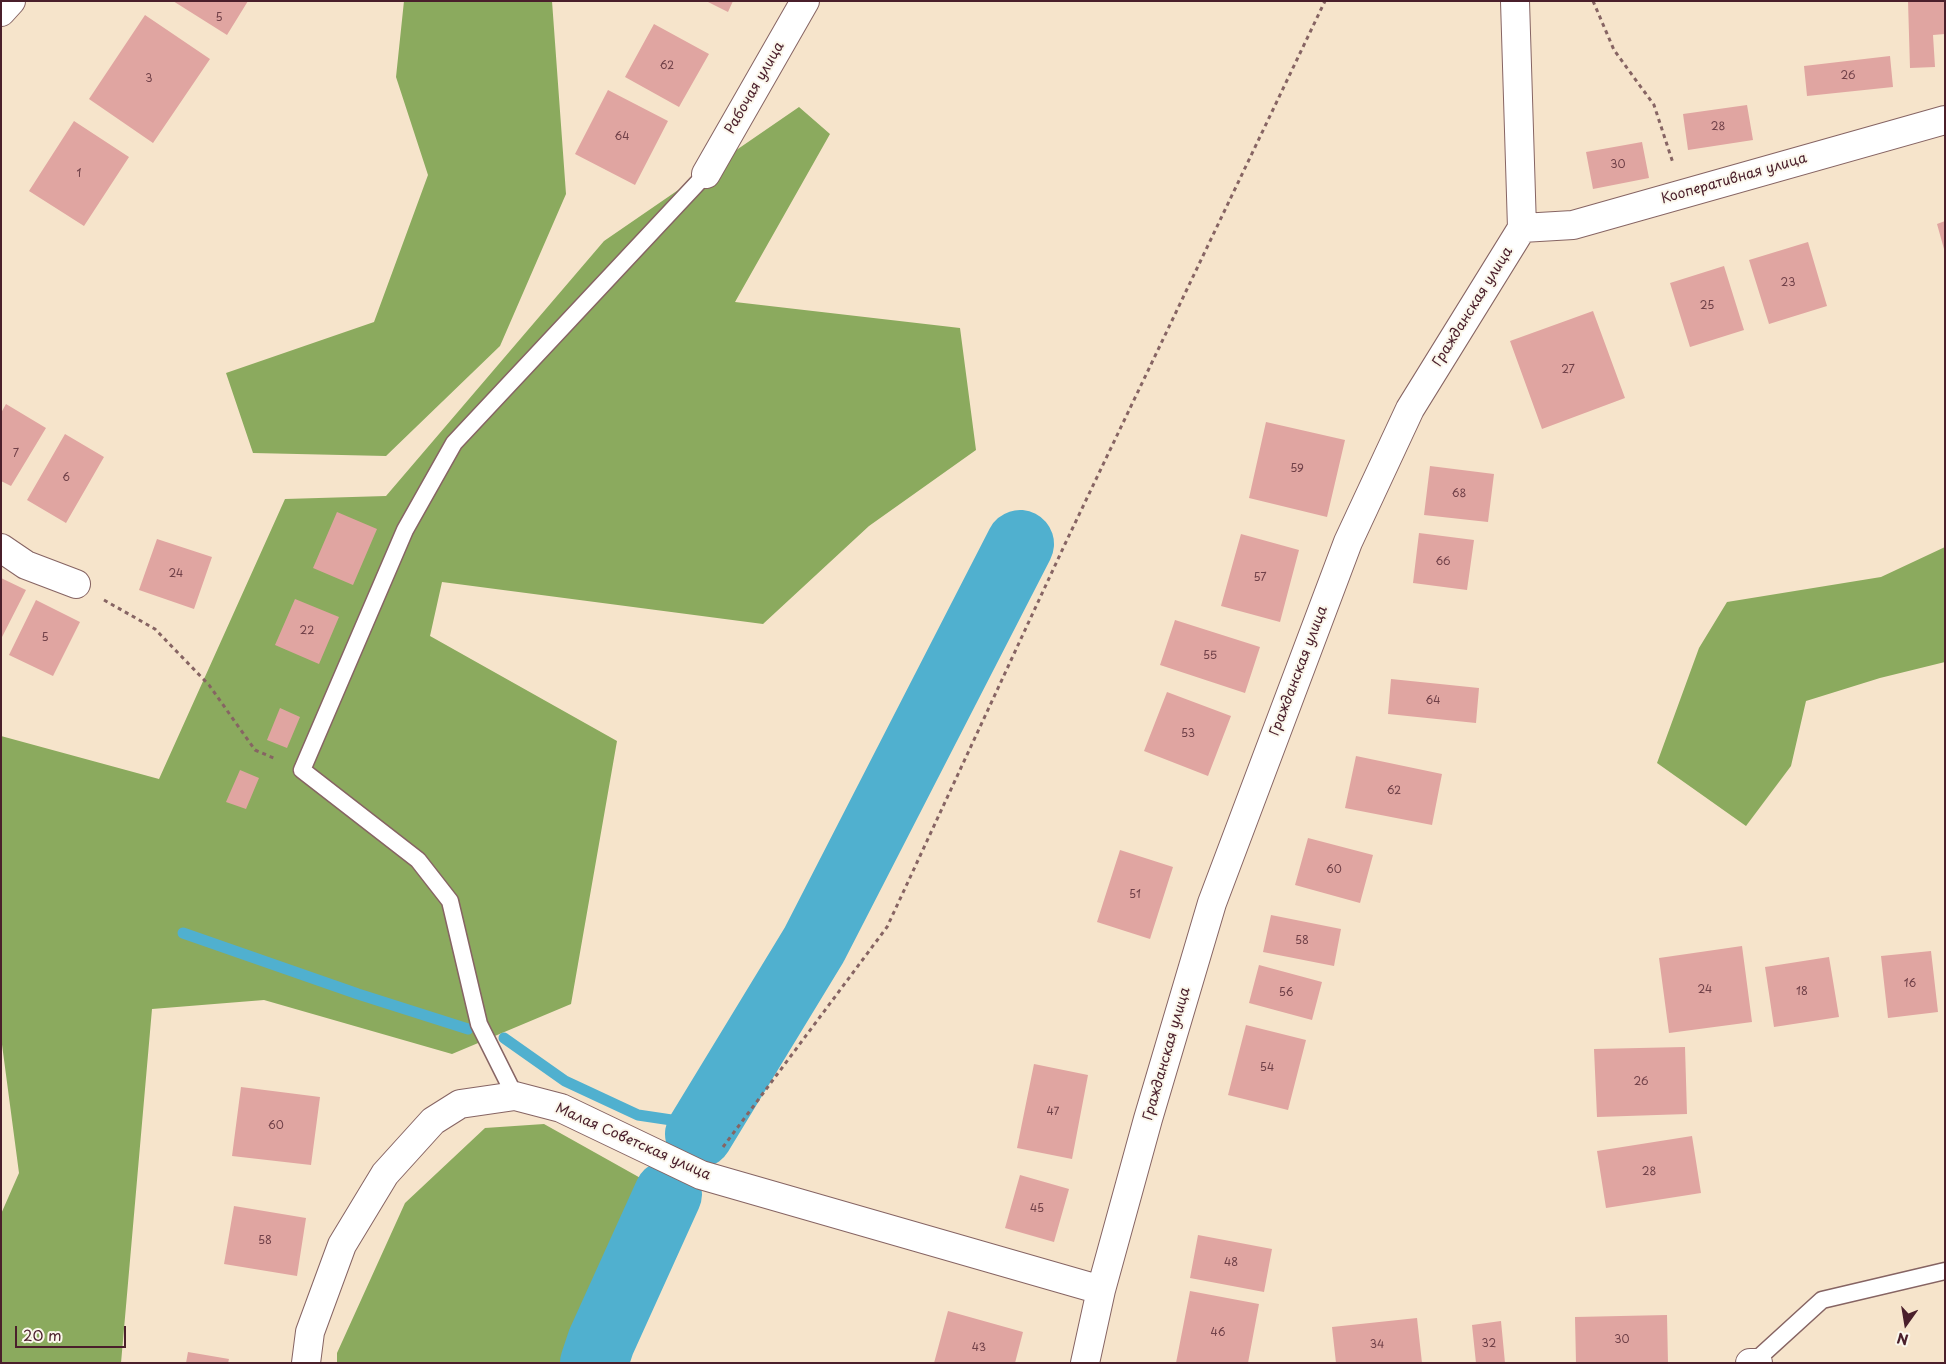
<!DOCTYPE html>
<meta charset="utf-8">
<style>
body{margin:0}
#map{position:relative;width:1946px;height:1364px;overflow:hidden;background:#f6e4cb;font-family:"Playpen Sans",sans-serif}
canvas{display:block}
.frame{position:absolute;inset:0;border:2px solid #4a1f2b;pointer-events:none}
.north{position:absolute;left:1881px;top:1299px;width:50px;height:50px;-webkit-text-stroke:4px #fbf7ec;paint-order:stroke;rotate:193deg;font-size:14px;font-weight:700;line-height:20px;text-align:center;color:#4a1f2b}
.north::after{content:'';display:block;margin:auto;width:18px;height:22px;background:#4a1f2b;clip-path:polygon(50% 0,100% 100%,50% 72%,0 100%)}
.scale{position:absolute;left:15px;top:1326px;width:111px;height:22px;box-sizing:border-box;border:2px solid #4a1f2b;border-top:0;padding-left:6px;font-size:15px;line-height:18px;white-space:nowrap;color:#4a1f2b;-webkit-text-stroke:4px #fbf7ec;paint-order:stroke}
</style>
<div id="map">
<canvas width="1946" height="1364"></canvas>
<div class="frame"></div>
<div class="north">N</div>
<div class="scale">20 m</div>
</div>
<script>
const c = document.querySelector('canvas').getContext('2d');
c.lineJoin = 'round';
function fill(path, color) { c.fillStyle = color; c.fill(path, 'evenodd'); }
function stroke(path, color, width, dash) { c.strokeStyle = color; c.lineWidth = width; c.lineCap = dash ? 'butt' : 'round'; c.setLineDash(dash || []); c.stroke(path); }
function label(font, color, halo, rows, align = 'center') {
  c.font = font + ' "Playpen Sans",sans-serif'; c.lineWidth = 4; c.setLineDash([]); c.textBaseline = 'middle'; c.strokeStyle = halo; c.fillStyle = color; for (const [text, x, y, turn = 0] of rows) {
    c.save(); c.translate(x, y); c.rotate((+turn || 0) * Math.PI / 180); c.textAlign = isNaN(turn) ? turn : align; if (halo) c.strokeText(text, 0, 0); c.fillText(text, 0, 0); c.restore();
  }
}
const forest = new Path2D(`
 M404 1H552L566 194 500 346 386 456 253 453 226 373 374 322 428 175 396 77Z
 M799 107 830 134 735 302 960 328 976 450 869 526 763 624 442 582 430 636 617 741 571 1004 452 1054 264 1000 152 1009 121 1363H1V1214L19 1173 1 1037V736L159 779 285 499 386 496 604 241Z
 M1945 547V662L1880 678 1806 701 1791 766 1746 826 1657 763 1699 648 1727 602 1881 577Z
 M544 1124 644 1180 568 1363H337V1353L405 1203 485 1128Z`);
const stream = new Path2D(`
 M183 933 358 994 468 1029
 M504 1038 565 1081 638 1115 705 1125`);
const river = new Path2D(`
 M699 1134 814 945 1020 544
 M594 1363 601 1342 668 1194`);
const building = new Path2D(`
 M173 1H248L227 35Z
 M706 1H733L728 12Z
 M1908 1H1945V34L1933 35 1935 67 1910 68Z
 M145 15 210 59 153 143 89 99Z
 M654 24 709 54 679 107 625 77Z
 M1890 56 1893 87 1807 96 1804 66Z
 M608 90 668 121 635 185 575 154Z
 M1747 105 1753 140 1688 150 1683 114Z
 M74 121 129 157 84 226 29 191Z
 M1642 142 1649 178 1593 189 1586 152Z
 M1945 221V249H1944L1937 224Z
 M1808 242 1827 306 1769 324 1749 260Z
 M1724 266 1744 330 1690 347 1670 283Z
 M1593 311 1625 398 1542 429 1510 341Z
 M6 404 46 428 11 486 1 481V413Z
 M1266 422 1345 440 1327 517 1249 498Z
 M65 434 104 457 66 523 27 500Z
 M1430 466 1494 474 1488 522 1424 515Z
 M337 512 377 529 353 585 313 568Z
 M1419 533 1474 540 1467 590 1413 583Z
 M1241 534 1299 550 1280 622 1221 606Z
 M157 539 212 557 194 609 139 590Z
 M1 578 26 590 1 639Z
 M295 599 339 617 319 664 275 645Z
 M36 600 80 622 53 676 9 655Z
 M1175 620 1260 647 1245 693 1160 665Z
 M1391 679 1479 688 1476 723 1388 714Z
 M1167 692 1231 716 1208 776 1144 751Z
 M280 708 300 717 287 748 267 740Z
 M1356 756 1442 774 1432 825 1345 808Z
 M240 770 259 778 246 809 226 802Z
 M1308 838 1373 855 1360 903 1295 885Z
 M1120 850 1173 867 1150 939 1097 922Z
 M1271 915 1341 929 1334 966 1263 952Z
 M1742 946 1752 1022 1669 1033 1659 958Z
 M1931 951 1938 1012 1888 1018 1881 956Z
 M1829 957 1839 1017 1774 1027 1765 967Z
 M1259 965 1322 982 1312 1020 1249 1003Z
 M1246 1025 1306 1040 1288 1110 1228 1095Z
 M1685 1047 1687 1114 1597 1117 1594 1049Z
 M1034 1064 1088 1075 1072 1159 1017 1148Z
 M241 1087 320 1097 311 1165 232 1156Z
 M1692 1136 1701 1193 1606 1208 1597 1151Z
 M1020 1175 1069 1189 1054 1242 1005 1228Z
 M234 1206 306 1218 297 1276 224 1264Z
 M1198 1235 1272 1249 1264 1292 1190 1278Z
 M1190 1291 1259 1304 1248 1363H1176Z
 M948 1311 1023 1332 1015 1363H934Z
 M1667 1315 1668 1363H1576L1575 1317Z
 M1417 1318 1422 1363H1336L1332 1327Z
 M1501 1321 1505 1363H1476L1472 1325Z
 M188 1352 229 1359 228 1363H186Z`);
const path = new Path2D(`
 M1593 1 1614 50 1654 105 1673 163
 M104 600 155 629 209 685 255 750 276 759
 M723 1147 887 927 1065 544 1325 1`);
const lane = new Path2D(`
 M515 1096 479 1024 450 901 418 860 302 770 405 530 454 443 706 174
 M1754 1362 1822 1300 1945 1271`);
const street = new Path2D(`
 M1 12 11 1
 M706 174 805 1
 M1522 228 1573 225 1945 120
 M1 548 26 565 76 584
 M306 1363 310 1332 342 1245 385 1174 433 1121 460 1104 515 1096 561 1108 701 1175 1101 1290
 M1085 1363 1101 1290 1148 1119 1212 903 1348 542 1410 409 1522 228 1515 1
 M1750 1363H1758`);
const numberNames = [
 ["5",219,18],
 ["62",667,66],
 ["26",1848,76],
 ["3",149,79],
 ["28",1718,127],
 ["64",622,137],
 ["30",1618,165],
 ["1",79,174],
 ["23",1788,283],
 ["25",1707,306],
 ["27",1568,370],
 ["7",16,454],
 ["59",1297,469],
 ["6",66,478],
 ["68",1459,494],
 ["66",1443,562],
 ["24",176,574],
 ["57",1260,578],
 ["22",307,631],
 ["5",45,638],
 ["55",1210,656],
 ["64",1433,701],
 ["53",1188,734],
 ["62",1394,791],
 ["60",1334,870],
 ["51",1135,895],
 ["58",1302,941],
 ["16",1910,984],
 ["24",1705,990],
 ["18",1802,992],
 ["56",1286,993],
 ["54",1267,1068],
 ["26",1641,1082],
 ["47",1053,1112],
 ["60",276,1126],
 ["28",1649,1172],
 ["45",1037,1209],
 ["58",265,1241],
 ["48",1231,1263],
 ["46",1218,1333],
 ["30",1622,1340],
 ["32",1489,1344],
 ["34",1377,1345],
 ["43",979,1348]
];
const streetNames = [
 ["Рабочая улица",755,88,-60],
 ["Кооперативная улица",1734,179,-16],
 ["Гражданская улица",1473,307,-58],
 ["Гражданская улица",1299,671,-69],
 ["Гражданская улица",1167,1054,-74],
 ["Малая Советская улица",633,1142,24]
];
fill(forest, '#8baa5e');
stroke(stream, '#50b0cf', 11);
stroke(river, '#50b0cf', 68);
fill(building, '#e0a5a1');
stroke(lane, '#866463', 19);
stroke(street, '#866463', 30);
stroke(path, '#866463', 3, [4, 4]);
stroke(lane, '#fff', 16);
stroke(street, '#fff', 28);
label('11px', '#704048', null, numberNames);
label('14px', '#4a1f2b', '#fbf7ec', streetNames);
</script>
